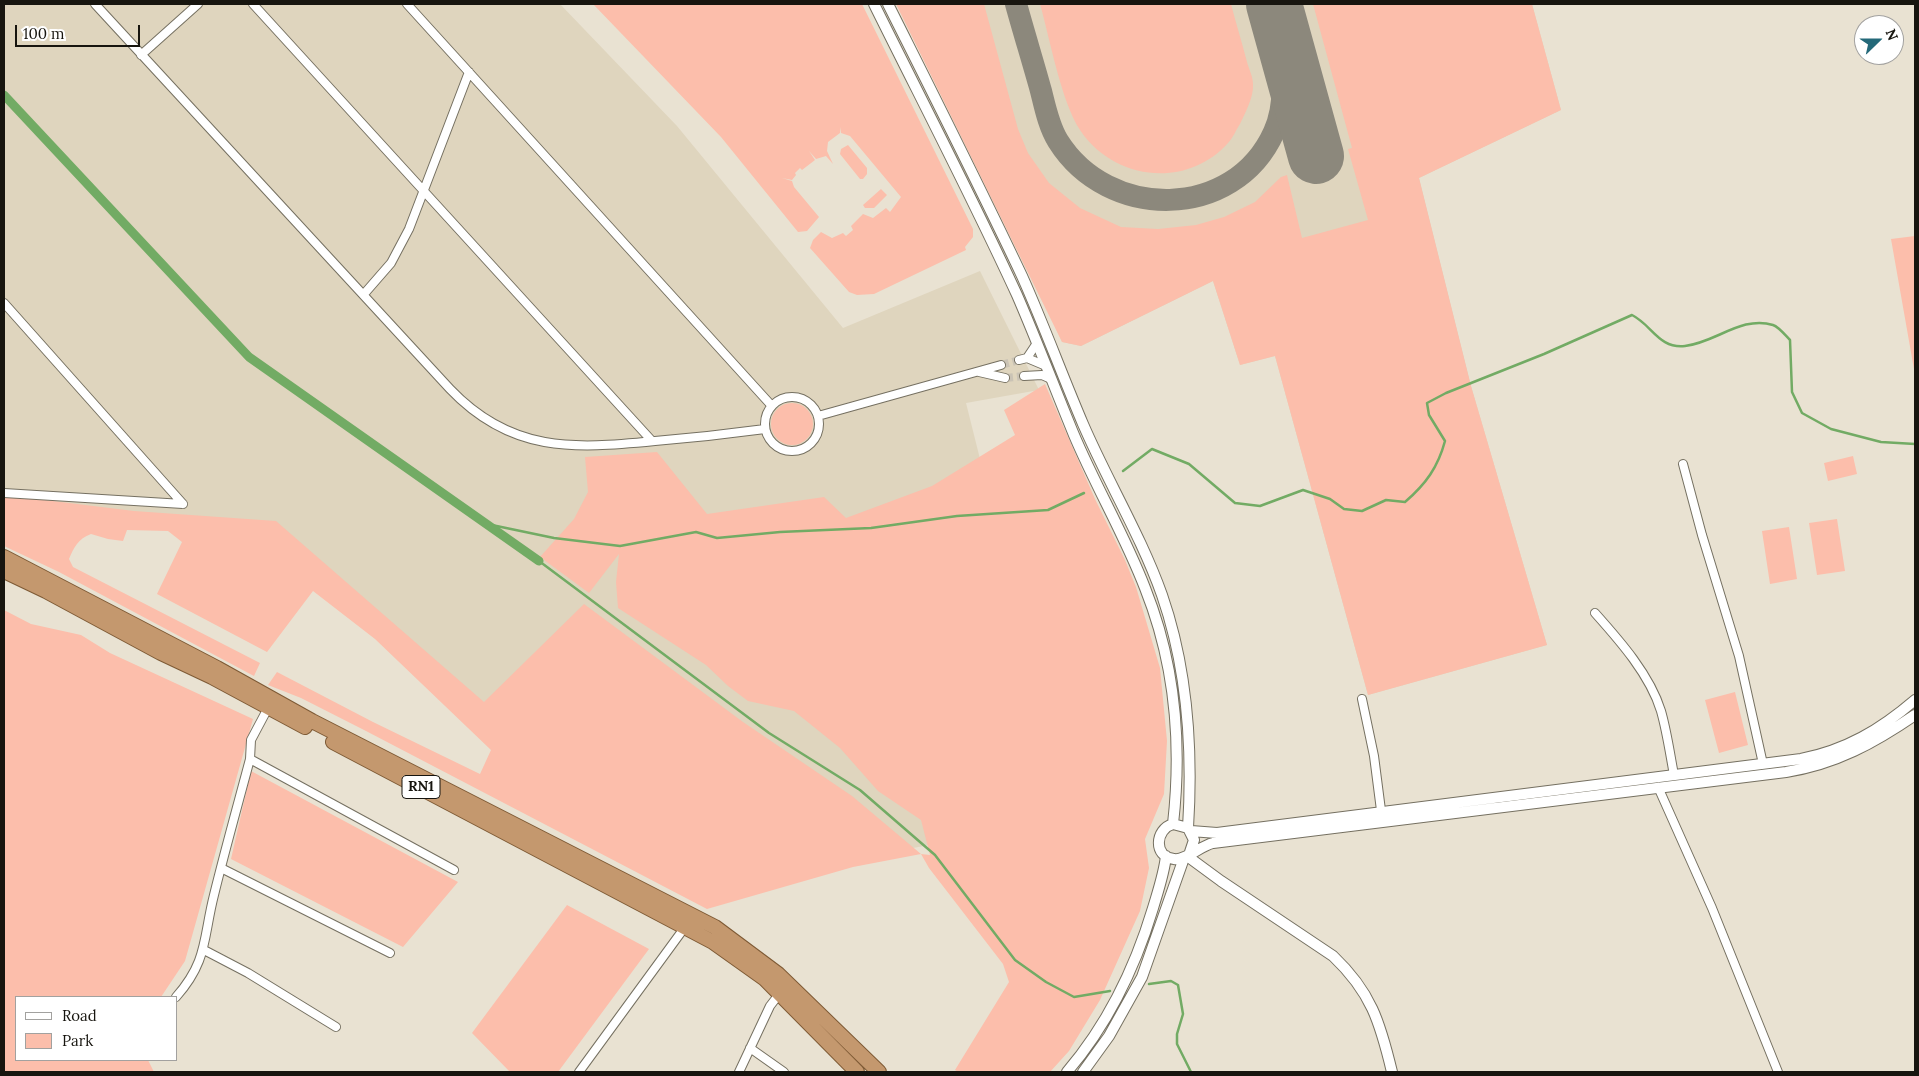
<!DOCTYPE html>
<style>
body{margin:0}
#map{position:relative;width:1919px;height:1076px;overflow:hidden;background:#e9e2d2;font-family:Lora,serif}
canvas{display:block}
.frame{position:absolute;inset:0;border:5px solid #17150f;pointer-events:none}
.legend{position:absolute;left:15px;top:996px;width:162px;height:65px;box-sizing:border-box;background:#fff;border:1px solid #a2a19f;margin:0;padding:6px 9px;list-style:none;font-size:15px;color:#17150f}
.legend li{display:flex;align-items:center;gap:10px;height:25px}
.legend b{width:25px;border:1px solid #a2a19f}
.north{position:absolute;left:1854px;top:15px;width:50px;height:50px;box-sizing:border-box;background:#fff;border:1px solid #a2a19f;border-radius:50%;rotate:68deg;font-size:14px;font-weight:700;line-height:20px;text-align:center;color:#17150f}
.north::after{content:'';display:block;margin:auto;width:18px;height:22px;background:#246979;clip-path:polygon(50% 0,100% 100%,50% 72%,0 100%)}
.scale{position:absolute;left:15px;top:25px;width:125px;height:22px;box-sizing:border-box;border:2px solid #17150f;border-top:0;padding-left:6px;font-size:15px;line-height:18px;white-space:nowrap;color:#17150f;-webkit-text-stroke:4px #fff;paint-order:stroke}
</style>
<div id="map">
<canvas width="1919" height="1076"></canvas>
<div class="frame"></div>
<ul class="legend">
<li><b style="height:6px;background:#fff"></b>Road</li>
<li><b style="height:14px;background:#fcbeab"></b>Park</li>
</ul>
<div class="north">N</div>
<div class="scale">100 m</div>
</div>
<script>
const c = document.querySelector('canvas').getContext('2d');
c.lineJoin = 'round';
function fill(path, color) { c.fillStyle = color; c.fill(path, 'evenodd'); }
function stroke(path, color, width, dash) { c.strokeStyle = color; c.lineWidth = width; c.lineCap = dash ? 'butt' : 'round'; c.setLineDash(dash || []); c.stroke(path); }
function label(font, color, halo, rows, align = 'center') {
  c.font = font + ' Lora,serif'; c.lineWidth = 4; c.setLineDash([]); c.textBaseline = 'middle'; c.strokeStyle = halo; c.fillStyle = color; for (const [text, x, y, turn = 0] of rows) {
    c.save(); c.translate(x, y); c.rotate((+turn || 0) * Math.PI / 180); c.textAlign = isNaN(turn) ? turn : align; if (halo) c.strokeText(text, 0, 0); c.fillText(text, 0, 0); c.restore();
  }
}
const built = new Path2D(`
 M4 4H560L677 126 843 328 980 271 1039 390 966 403 983 471 1026 827 913 848 706 902 278 533 4 503Z
 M921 4H1532L1561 110 1419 178 1471 386 1547 645 1368 695 1275 356 1240 365 1213 281 1081 346 1062 342Z`);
const green = new Path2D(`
 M593 4H862L973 229V237L965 247 966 250 874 294 857 295 849 292 810 248 813 240 821 232 832 238 843 233 846 236 853 230 851 226 863 214 873 218 886 208 890 212 901 197 850 136 841 133 840 127V133L828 142 827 151 833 164 826 156 816 159 809 151 815 160 802 170 800 168 795 173 796 175 792 180 782 178 792 181 794 187 819 217 807 231 798 232 721 137Z
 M896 4H984L1018 129 1028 153 1049 183 1080 208 1121 227 1158 229 1196 225 1224 217 1255 202 1281 177 1287 175 1302 238 1368 220 1348 149 1352 148 1313 4H1532L1561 110 1419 178 1471 386 1547 645 1368 695 1275 356 1240 365 1213 281 1081 346 1062 342Z
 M1040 4H1231C1236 23 1242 43 1247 62 1249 69 1253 77 1253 84 1254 97 1245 113 1240 124 1236 130 1233 138 1228 143 1187 189 1114 181 1080 130 1061 101 1050 39 1040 4Z
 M848 145 867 168V174L863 179H860L840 154 841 149Z
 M881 189 887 195 874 208H865L863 205Z
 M1915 236V375L1891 239Z
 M1045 384 1095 499 1125 560 1136 587 1160 668 1167 741 1164 794 1145 839 1149 868 1140 911 1100 1000 1069 1051 1050 1072H958L955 1070 1009 982 1003 964 929 868 921 854 853 867 707 909 366 731 301 698 268 685 277 672 373 722 480 774 491 750 375 639 313 591 267 652 157 594 182 542 168 531 127 530 123 541 108 539 91 534C78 539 74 547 69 559L73 567 260 663 254 676 59 572 4 546V495L134 511 276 521 484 702 584 604 743 722 852 796 921 854 930 855 921 820 878 791 840 748 794 711 748 701 728 686 706 665 618 608 616 582 619 554 589 593 540 557 574 519 588 492 585 457 657 452 707 514 824 497 846 518 932 486 1015 435 1004 410Z
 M771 424a21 21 0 1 1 42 0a21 21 0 1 1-42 0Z
 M1853 456 1857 474 1828 481 1824 463Z
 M1837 519 1845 571 1817 575 1809 523Z
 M1789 527 1797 579 1770 584 1762 531Z
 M4 610 31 624 81 635 110 653 253 719 185 961 161 997H16V1060H148L154 1072H4Z
 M1735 692 1748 745 1719 753 1705 700Z
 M251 771 458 882 403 947 231 859Z
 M567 905 649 949 558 1072H510L472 1033Z`);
const stream = new Path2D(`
 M1123 471 1152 449 1189 464 1235 503 1260 506 1303 490 1330 499 1344 509 1362 511 1386 500 1405 502C1426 484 1438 467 1445 441L1429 415 1427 403 1446 393 1544 354 1632 315C1652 325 1659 349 1685 346 1715 343 1742 315 1773 325 1779 327 1786 336 1790 340L1792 392 1802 413 1831 429 1881 442 1915 444
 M487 524 554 538 620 546 696 532 717 538 780 532 871 528 957 516 1048 510 1084 493
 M539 561 769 733 860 790 935 855 1015 960 1046 982 1074 997 1110 991
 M1149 984 1171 981 1178 985 1183 1014 1177 1034V1044L1191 1072`);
const canal = new Path2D(`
 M4 95 249 357 539 561`);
const taxiway = new Path2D(`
 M1016 4C1024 33 1033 62 1041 91 1045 107 1049 127 1058 141 1108 221 1234 221 1274 132 1290 97 1280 51 1277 15`);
const runway = new Path2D(`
 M1274 4 1316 156`);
const minorTunnel = new Path2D(`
 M1001 365 1019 360
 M1005 378 1024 376`);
const minor = new Path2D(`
 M95 4 450 389C511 453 573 449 655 441 691 438 728 434 765 429
 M253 4 652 441
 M407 4 771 405
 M141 55 198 4
 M364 294 391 263 409 229 469 72
 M4 303 183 504
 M1027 358 1046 366
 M1019 360 1027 358 1037 343
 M979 372 1005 378
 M1024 376 1042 375 1051 379
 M765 424a27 27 0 1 1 54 0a27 27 0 1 1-54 0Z
 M818 416 1001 365
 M1683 464 1702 535 1739 656 1763 764
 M4 493 183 504
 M1595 613C1620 641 1650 675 1661 711 1667 732 1670 754 1674 775
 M1362 699 1374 756 1382 818
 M250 759 454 870
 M1658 787 1712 908 1778 1072
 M221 868 390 953
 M204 950 248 973 336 1027
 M176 997C208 961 203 938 214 895 225 850 238 804 250 759L251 740 268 708
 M750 1048 784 1072
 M579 1072 685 927
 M739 1072 770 1006 780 993`);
const tertiary = new Path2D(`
 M874 4C922 101 972 197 1017 295 1037 341 1055 389 1074 435 1096 487 1125 536 1145 588 1175 663 1182 744 1173 824
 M888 4C933 94 979 185 1022 276 1044 325 1062 375 1083 424 1108 482 1141 536 1162 595 1188 670 1193 749 1188 828
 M1191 831 1217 833 1801 759C1846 750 1880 730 1915 700
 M1190 852 1194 840 1188 828 1173 824C1155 829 1153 857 1174 859 1185 861 1200 846 1213 843L1786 772C1836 764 1874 743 1915 715
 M1187 856 1221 881 1333 956C1371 992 1380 1022 1392 1072
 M1067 1072C1108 1024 1135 968 1153 908 1158 891 1164 874 1166 856
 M1083 1072 1109 1036 1142 977 1184 858`);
const trunk = new Path2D(`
 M4 557 217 668 312 721 715 927 778 974 879 1072
 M4 571 46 591 161 653 212 677 305 727
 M333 742 713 942 765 979 857 1072`);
const shields = [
 [421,787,38]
];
const shieldNames = [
 ["RN1",421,787]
];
fill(built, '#dfd5be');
fill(green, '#fcbeab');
stroke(stream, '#72ab64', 2.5);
stroke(canal, '#72ab64', 9);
stroke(taxiway, '#8c887c', 22);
stroke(runway, '#8c887c', 56);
stroke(minorTunnel, '#cac3b5', 8, [8, 4]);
stroke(minor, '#757061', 10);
stroke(tertiary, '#757061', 12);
stroke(trunk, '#7e5a35', 16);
stroke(minor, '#fff', 8);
stroke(tertiary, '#fff', 10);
stroke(trunk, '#c4986e', 14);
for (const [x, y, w] of shields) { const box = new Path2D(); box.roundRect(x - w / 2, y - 11.5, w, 23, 4); c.fillStyle = '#fff'; c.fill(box); stroke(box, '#17150f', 1); }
label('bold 14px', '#17150f', null, shieldNames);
</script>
